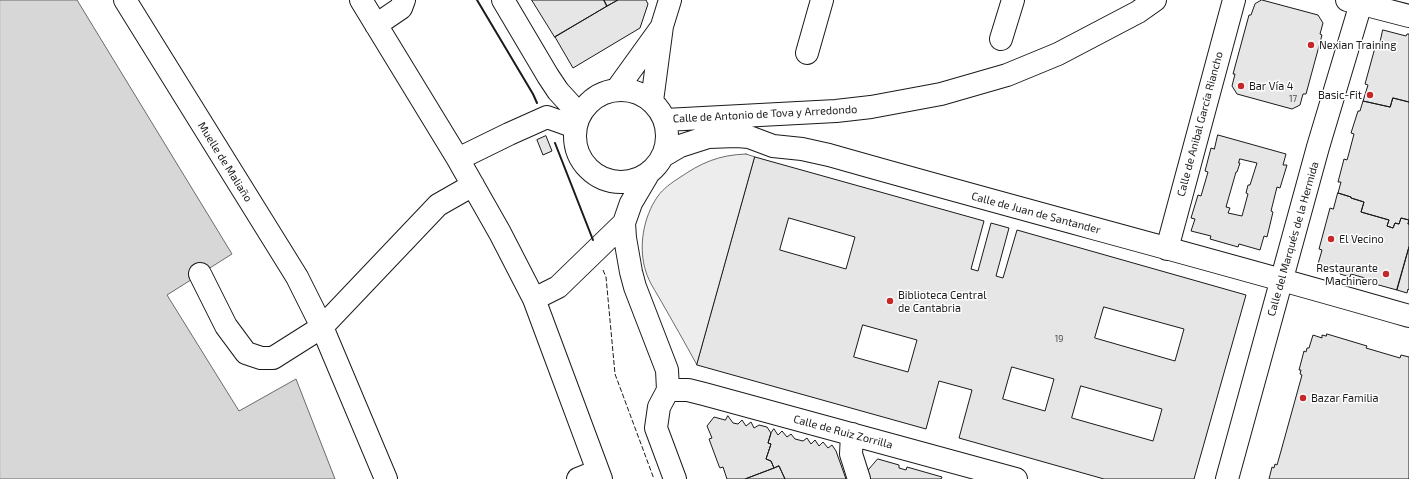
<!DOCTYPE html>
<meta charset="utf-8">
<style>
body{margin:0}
canvas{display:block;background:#fff}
</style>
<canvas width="1409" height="479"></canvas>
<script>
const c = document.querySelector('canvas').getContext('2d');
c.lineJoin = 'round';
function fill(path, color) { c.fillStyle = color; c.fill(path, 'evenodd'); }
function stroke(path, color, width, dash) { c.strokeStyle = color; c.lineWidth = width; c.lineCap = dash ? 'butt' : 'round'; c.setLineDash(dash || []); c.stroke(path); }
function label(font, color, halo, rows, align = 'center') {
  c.font = font + ' "Exo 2",sans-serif'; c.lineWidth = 3; c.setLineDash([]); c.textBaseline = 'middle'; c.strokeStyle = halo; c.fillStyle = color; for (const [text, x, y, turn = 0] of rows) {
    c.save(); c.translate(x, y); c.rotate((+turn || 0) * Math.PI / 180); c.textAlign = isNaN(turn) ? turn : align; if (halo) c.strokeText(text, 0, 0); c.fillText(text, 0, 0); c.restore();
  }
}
const green = new Path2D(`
 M746 154 755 157 697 365C685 343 673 322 661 301 656 292 649 282 646 272 638 248 643 217 658 196 663 189 671 183 679 178 701 163 718 155 746 154Z`);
const water = new Path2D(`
 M0 0H77L232 254 167 295 239 411 296 379 335 479H0Z`);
const building = new Path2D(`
 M532 0H604L607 6 555 37Z
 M604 0H618L607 6Z
 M618 0H646L648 4 640 28 573 68 555 37Z
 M1262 0 1318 15 1323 23 1320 34 1322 35 1306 94H1303L1300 105 1292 109 1237 94 1232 86 1235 74H1233L1249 15H1251L1255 4Z
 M1383 30 1406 36 1407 34H1409V102L1393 98 1390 107 1363 101 1368 85 1365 84 1376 44 1379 45Z
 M1393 98 1409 102V224H1408L1409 220 1401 218 1399 224 1395 223 1393 228 1387 226 1389 220 1361 212 1364 202 1351 198V197L1338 193 1341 182H1338L1344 159 1347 160 1349 153 1354 134 1351 133 1358 111H1360L1363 101 1390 107Z
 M1218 135 1286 154 1283 165H1287L1280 188 1277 187 1271 211 1273 212 1267 237 1264 236 1260 250 1239 244 1238 247 1210 239 1211 236 1191 231 1195 219 1191 218 1198 195 1201 196 1208 172 1205 171 1211 148 1214 149ZM1240 159 1257 163 1250 185H1248L1246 193 1248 194 1242 216 1228 213 1230 208 1226 207 1236 172H1237L1240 163H1239Z
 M546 136 552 151 543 155 537 140Z
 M755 157 984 221 971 269 978 271 991 223 1009 228 996 276 1003 278 1017 230 1246 295 1194 479H1104L959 438 972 390 939 381 926 429 697 365ZM789 218 855 237 846 269 780 250ZM1104 307 1184 329 1175 361 1095 338ZM863 325 917 340 908 372 854 357ZM1012 367 1054 379 1045 411 1003 399ZM1081 386 1162 409 1153 441 1072 418Z
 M1338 193 1351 197V198L1364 202 1361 212 1389 220 1387 226 1393 228 1395 223 1399 224 1401 218 1409 220 1408 224H1409V247L1397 290 1364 281 1365 278 1351 274 1350 277 1340 274 1341 271 1318 264 1322 250 1319 249 1330 208 1333 209Z
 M1409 247V290L1408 289 1407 293 1397 290Z
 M1327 334 1367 346 1366 348 1400 358 1401 355 1409 357V479H1269L1272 467 1274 468 1275 464 1277 465 1281 451 1302 375 1300 374 1301 370H1299L1304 351 1306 352 1307 348H1309L1313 335 1322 338V335L1326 336Z
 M728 416 733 423 738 424 742 420 746 426 751 422 754 428 759 425 767 427 771 433 768 443 771 444 766 459 771 461 774 468 745 479H727L723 467 720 468 719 466 709 439 712 438 707 426 714 417 725 420Z
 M774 429 778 435 782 431 787 437 791 434 795 439 803 441 807 438 811 444 815 440 819 446 823 442 828 448 832 445 836 451 846 479H785L779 466 774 468 771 461 766 459 771 444 768 443 771 433Z
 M878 459 899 465V468L906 470 907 467 942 477 941 479H868L866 473Z
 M779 466 785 479H745L774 468Z`);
const minor = new Path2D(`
 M125 0 297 277 322 327 386 479
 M361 0 458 159 500 233 534 299 601 479
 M503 0 548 76 558 91 579 114
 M1347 0 1409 16
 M376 25 401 8 404 0
 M1001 39 1013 0
 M807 53 822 0
 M617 89 661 28
 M575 136a46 46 0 1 1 92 0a46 46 0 1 1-92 0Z
 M652 101 662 26 670 0
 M665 120 836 111 871 107 941 94 1007 75 1058 54 1138 12 1155 0
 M663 156 680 146 708 137 737 136 749 137 773 146 802 149 829 155C1022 210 1216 260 1409 316
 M458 159 509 134 547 117 575 127
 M647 176 631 203 624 223 625 238 631 272 635 287 667 370 668 390 659 407 656 428 675 479
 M1167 249 1234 0
 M200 274 226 326 246 353 261 358H273L322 327 438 205 473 185
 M534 299 558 287 624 223
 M668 390H688L704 394 1016 479
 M852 434 851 454 859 479
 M578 479 598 471`);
const major = new Path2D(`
 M1227 479 1318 147 1362 0`);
const fence = new Path2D(`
 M603 270 606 277 615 374 654 479`);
const wall = new Path2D(`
 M477 0 533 94 537 103
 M555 143 593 240`);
const markers = [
 [1311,45,4,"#c62828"],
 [1241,86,4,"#c62828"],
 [1370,95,4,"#c62828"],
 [1331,239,4,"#c62828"],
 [1386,274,4,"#c62828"],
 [890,301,4,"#c62828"],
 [1303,398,4,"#c62828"]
];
const numberNames = [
 ["17",1293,99],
 ["19",1059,339]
];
const poiNames = [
 ["Nexian Training",1319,45],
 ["Bar Vía 4",1249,86],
 ["Basic-Fit",1362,95,"right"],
 ["El Vecino",1339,239],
 ["Restaurante",1378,268,"right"],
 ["Machinero",1378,281,"right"],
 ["Biblioteca Central",898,295],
 ["de Cantabria",898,308],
 ["Bazar Familia",1311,398]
];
const streetNames = [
 ["Calle de Antonio de Tova y Arredondo",765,114,-3],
 ["Calle de Anibal García Riancho",1200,124,-75],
 ["Muelle de Maliaño",225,162,58],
 ["Calle de Juan de Santander",1036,213,15],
 ["Calle del Marqués de la Hermida",1293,239,-74],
 ["Calle de Ruiz Zorrilla",843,432,15]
];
fill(green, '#ededed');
stroke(green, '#6a6a6a', 1);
fill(water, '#d7d7d7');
stroke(water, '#6a6a6a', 1);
fill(building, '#e6e6e6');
stroke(building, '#1a1a1a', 1);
stroke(minor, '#1a1a1a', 24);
stroke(major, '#1a1a1a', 24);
stroke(minor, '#fff', 22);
stroke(major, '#fff', 22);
stroke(fence, '#1a1a1a', 1, [5, 2]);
stroke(wall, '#1a1a1a', 2);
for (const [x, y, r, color] of markers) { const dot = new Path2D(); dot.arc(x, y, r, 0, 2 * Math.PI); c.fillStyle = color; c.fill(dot); stroke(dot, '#fff', 1.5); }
label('9px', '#4d4d4d', null, numberNames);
label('11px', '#1a1a1a', '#fff', poiNames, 'left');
label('11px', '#1a1a1a', '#fff', streetNames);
</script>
